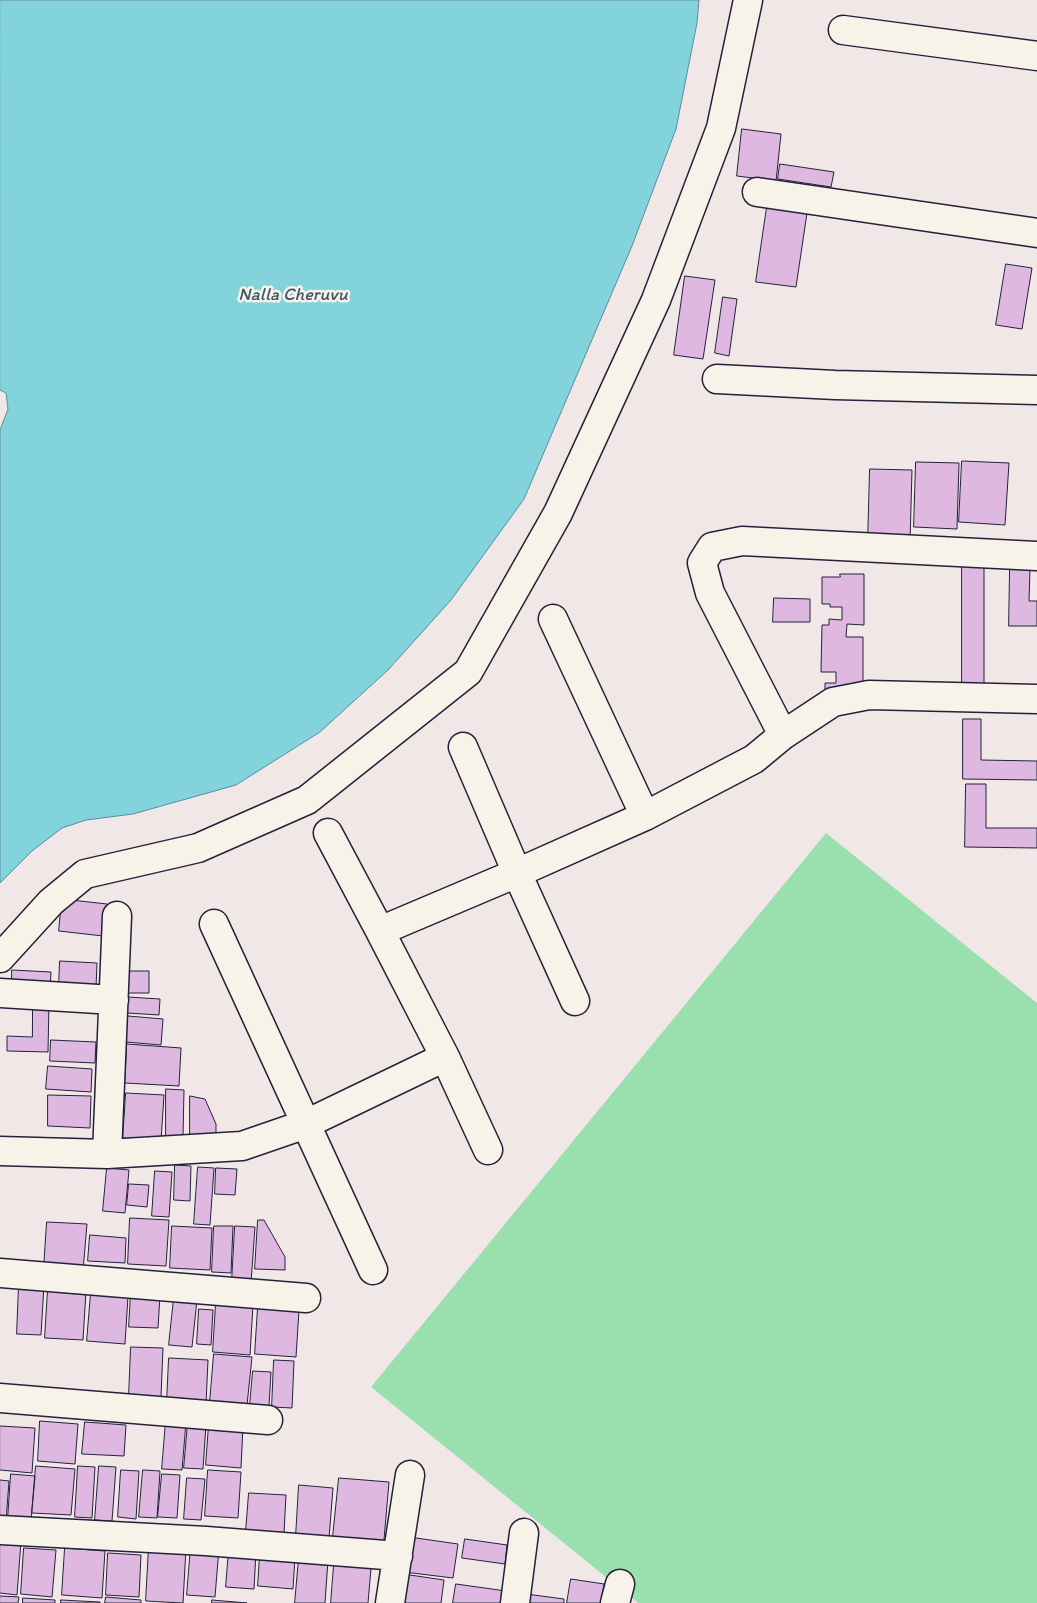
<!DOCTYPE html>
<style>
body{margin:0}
canvas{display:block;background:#f2e7e7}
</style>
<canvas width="1037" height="1603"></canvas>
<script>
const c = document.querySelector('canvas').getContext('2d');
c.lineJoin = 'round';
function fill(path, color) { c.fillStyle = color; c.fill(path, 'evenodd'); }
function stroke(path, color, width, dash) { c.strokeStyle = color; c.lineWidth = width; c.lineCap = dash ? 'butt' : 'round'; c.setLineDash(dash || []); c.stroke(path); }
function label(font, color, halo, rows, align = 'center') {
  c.font = font + ' Itim,sans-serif'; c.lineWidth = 5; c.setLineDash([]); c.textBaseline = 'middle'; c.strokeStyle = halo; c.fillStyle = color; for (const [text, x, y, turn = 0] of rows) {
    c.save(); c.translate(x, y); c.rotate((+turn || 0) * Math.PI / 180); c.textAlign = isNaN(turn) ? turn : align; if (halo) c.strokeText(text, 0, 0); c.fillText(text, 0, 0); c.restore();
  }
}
const green = new Path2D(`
 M826 833 1037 1003V1603H638L371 1387Z`);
const water = new Path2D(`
 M0 0H699L697 23 676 129 632 246 524 499 451 600 388 670 320 732 236 785 133 814 86 820 62 828 32 851 0 883V430L8 409 6 393 0 390Z`);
const building = new Path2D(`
 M742 129 781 134 776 181 737 176Z
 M780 164 834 172 831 187 778 179Z
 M767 207 807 213 796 287 756 282Z
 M1006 264 1032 268 1022 329 996 325Z
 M685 276 715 280 703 359 674 355Z
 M723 297 737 299 729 356 715 353Z
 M962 461 1009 463 1005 525 959 522Z
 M916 462 959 463 957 529 914 527Z
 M870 469 912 470 910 542 868 541Z
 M962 566H984V686H962Z
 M1010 569H1030L1029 601H1037V626H1009Z
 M840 574H864V625L847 624 846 637H863V693H825V683H836V672H821L822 625H829V619L842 620V607H830V604H822V577H840Z
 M774 598 810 599V622H773Z
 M963 719H981V760L1037 761V780L963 779Z
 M966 784H986V828H1037V848L965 847Z
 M62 899 107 904 103 936 59 931Z
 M60 961 97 963 96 988 59 986Z
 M12 970 51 972 50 992 12 990Z
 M128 971H149V993H127Z
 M128 997 160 999 159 1015 127 1013Z
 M33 1001H49L48 1052 7 1051V1036L32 1037Z
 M128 1016 163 1019 161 1045 126 1042Z
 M51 1040 96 1042 95 1063 50 1061Z
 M127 1044 181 1048 179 1086 125 1083Z
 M48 1066 92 1069 91 1092 46 1089Z
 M166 1089 184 1090 183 1137H166Z
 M126 1093 164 1095 161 1141 123 1138Z
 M48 1095 91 1096 90 1128 48 1126Z
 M190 1096 205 1099 216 1124V1144H190Z
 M175 1165 191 1166 190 1201 174 1200Z
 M198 1167 214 1168 210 1225 194 1224Z
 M107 1168 129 1170 125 1213 103 1211Z
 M216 1168 237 1169 235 1195 215 1194Z
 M155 1171 172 1172 169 1217 152 1216Z
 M129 1184 149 1185 147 1207 127 1205Z
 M130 1218 169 1220 166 1266 128 1264Z
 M258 1220H264L285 1257V1270L255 1269Z
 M47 1222 87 1224 83 1271 44 1268Z
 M172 1226 212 1228 210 1270 170 1268Z
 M214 1226H233L231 1273 212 1272Z
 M235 1226 255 1227 251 1283 232 1281Z
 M90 1235 126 1238 125 1263 88 1261Z
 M19 1284 44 1285 41 1335 17 1334Z
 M48 1289 86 1291 83 1340 45 1338Z
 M91 1293 128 1296 125 1344 87 1341Z
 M131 1293 160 1295 158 1328 129 1327Z
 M174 1298 197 1300 192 1347 169 1345Z
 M216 1303 253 1305 250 1355 213 1352Z
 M258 1307 299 1310 296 1357 255 1354Z
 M199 1309 213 1310 211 1345 197 1344Z
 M131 1347 163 1348 161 1397 129 1396Z
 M214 1354 252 1357 247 1405 210 1402Z
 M169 1358 208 1360 206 1404 167 1402Z
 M274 1360 294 1361 292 1408 272 1407Z
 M253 1371 271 1372 269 1406 250 1405Z
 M40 1421 78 1424 75 1464 38 1461Z
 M166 1421 186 1422 182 1470 162 1469Z
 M85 1422 126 1425 124 1456 82 1454Z
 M188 1423 206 1424 203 1469 184 1468Z
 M209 1424 243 1426 241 1468 206 1465Z
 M0 1426 35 1428 32 1473 0 1470Z
 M36 1466 75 1469 71 1515 32 1513Z
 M78 1466 95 1467 92 1518 75 1517Z
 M99 1466 116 1467 112 1521 95 1520Z
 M121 1470 139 1471 136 1519 118 1517Z
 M143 1470 160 1471 157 1518 139 1517Z
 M208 1470 241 1472 238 1518 205 1516Z
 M11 1474 35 1476 31 1521 8 1519Z
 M162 1474 180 1475 177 1518 158 1517Z
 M187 1478 205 1479 201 1520 184 1519Z
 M339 1478 389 1482 383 1551 332 1547Z
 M0 1480 9 1481 6 1522 0 1521Z
 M299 1485 333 1488 329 1538 296 1536Z
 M249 1493 286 1495 284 1533 246 1531Z
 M409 1537 458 1544 453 1578 404 1572Z
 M465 1539 507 1545 505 1564 462 1558Z
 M0 1540 21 1541 17 1595 0 1593Z
 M149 1546 186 1548 183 1603 146 1601Z
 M191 1546 219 1548 215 1597 187 1595Z
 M24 1548 56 1550 52 1597 21 1594Z
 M65 1548 105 1551 102 1598 62 1595Z
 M229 1549 256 1552 254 1589 226 1587Z
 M108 1553 141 1555 139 1597 106 1595Z
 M260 1555 295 1557 293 1589 258 1586Z
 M299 1558 328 1560 325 1603H295Z
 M334 1565 371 1568 368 1603H331Z
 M403 1574 444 1580 441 1603H399Z
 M571 1579 604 1584 601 1603H567Z
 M456 1584 506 1591 505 1603H453Z
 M526 1594 564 1599V1603H524Z
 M0 1596 19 1597 18 1603H0Z
 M106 1597 141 1600V1603H105Z
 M23 1598 55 1600V1603H23Z
 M61 1600 100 1602V1603H61Z
 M212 1600 247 1603H212Z`);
const minor = new Path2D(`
 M843 30 1037 56
 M757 192 1037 233
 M717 379 835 385 1037 390
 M553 619 645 816
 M783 735 710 593 702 563 712 547 742 541 1037 556
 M463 747 517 873 575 1001
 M328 833 380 931 445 1057 488 1150
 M214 924 373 1270
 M380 931 517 873 645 816 754 759 783 735 833 702 869 695 1037 699
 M0 958 51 902 85 874 198 848 307 800 468 672 558 513 656 300 721 128 748 0
 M0 993 114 1000
 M0 1151 107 1154 117 916
 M107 1154 242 1146 306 1124 445 1057
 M0 1273 306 1298
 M0 1398 268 1420
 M0 1530 206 1541 398 1556
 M390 1603 410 1475
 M515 1603 524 1533
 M615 1603 620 1584`);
const waterNames = [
 ["Nalla Cheruvu",293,295]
];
fill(green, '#99e0ae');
fill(water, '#82d3db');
stroke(water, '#5c8c9b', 1);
fill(building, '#dfb8e1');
stroke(building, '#22223b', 1);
stroke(minor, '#22223b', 31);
stroke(minor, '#f7f3e8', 28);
label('italic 18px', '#3f576b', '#f7f3e8', waterNames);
</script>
